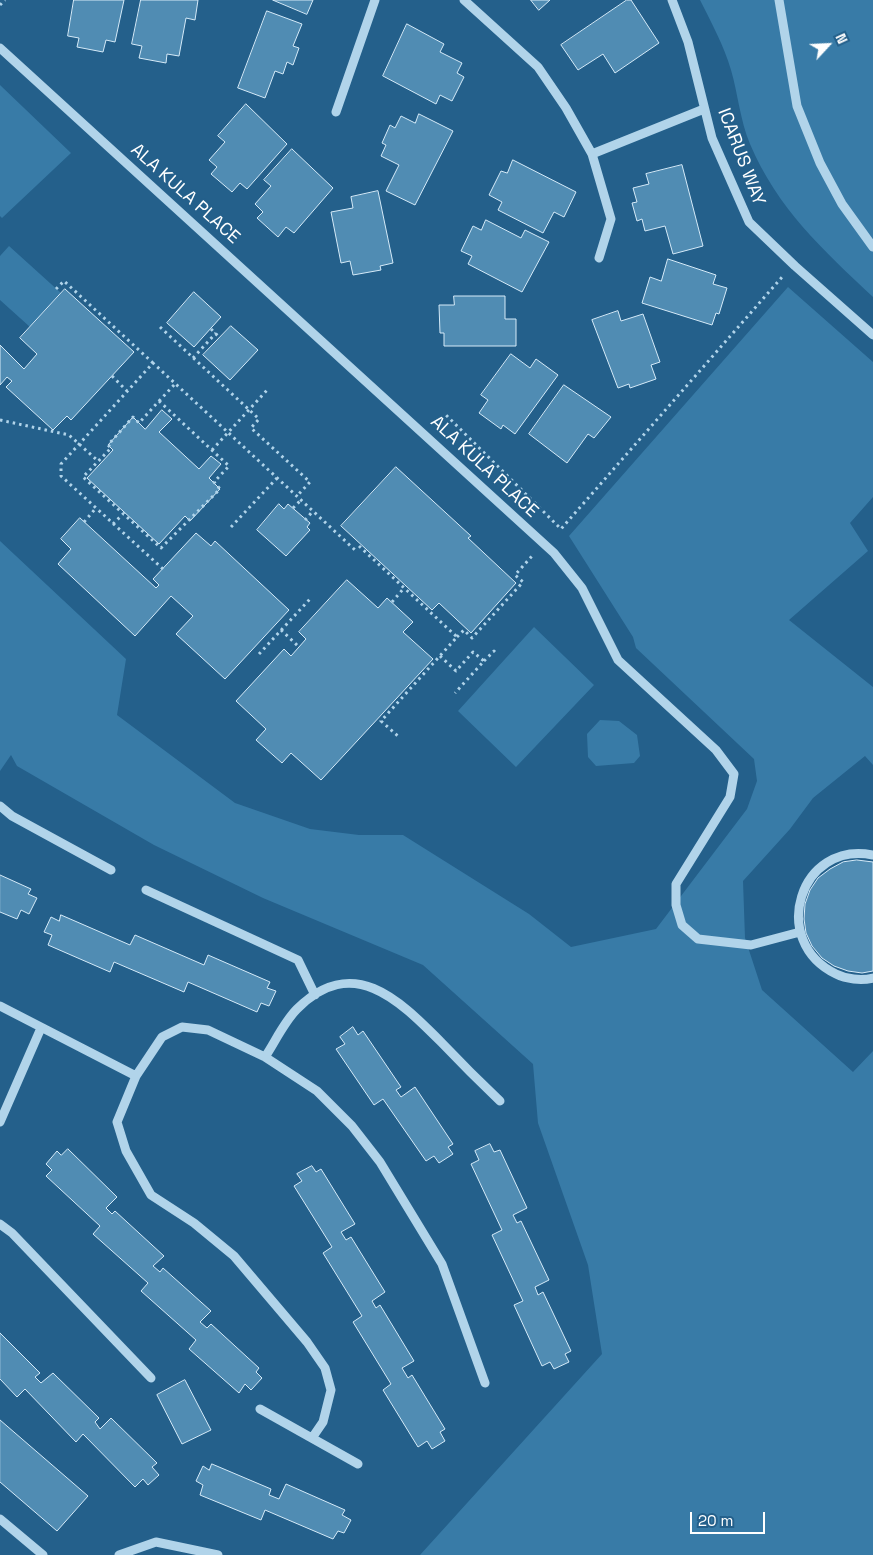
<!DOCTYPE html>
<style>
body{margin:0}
#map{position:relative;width:873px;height:1555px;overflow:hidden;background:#24608b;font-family:"Space Grotesk",sans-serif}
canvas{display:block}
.north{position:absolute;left:803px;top:20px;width:50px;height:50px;-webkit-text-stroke:4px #24608b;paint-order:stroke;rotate:65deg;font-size:14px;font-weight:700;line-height:20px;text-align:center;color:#fff}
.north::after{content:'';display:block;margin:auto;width:18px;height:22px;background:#fff;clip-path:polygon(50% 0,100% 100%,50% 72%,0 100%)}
.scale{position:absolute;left:690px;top:1512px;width:75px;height:22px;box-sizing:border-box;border:2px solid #fff;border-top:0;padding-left:6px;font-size:15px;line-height:18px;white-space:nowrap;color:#fff;-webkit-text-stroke:4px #24608b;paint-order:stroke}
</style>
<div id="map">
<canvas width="873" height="1555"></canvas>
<div class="north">N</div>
<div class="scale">20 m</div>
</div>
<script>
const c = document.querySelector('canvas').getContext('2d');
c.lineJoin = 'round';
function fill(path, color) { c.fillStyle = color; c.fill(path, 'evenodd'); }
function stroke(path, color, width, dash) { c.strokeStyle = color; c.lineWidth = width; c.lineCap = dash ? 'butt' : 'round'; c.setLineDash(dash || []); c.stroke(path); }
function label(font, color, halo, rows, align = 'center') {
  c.font = font + ' "Space Grotesk",sans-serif'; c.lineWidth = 4; c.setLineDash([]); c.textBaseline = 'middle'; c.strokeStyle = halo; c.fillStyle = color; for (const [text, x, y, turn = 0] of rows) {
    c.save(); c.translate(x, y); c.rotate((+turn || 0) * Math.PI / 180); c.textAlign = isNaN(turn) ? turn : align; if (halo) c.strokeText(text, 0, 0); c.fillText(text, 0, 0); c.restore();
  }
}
const green = new Path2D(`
 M700 0H873V297C823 250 777 208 750 144 740 120 738 94 731 70 724 46 711 22 700 0Z
 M0 85 71 153 2 218 0 216Z
 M9 246 61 293 30 327 0 300V256Z
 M788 287 873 362V497L850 523 868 551 789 620 873 687V765L865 756 813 798 790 829 743 881 745 938 762 990 853 1072 873 1051V1555H420L602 1354 588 1265 538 1123 533 1064 423 965 263 898 154 845 17 766 11 755 0 771V541L126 659 117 715 235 803 310 829 359 835H403L529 914 571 947 656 929 747 809 757 781 754 759 636 648 633 637 569 536Z
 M534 627 594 685 516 767 458 711Z
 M600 720 619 721 637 735 640 756 634 763 596 766 588 757 587 734Z`);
const building = new Path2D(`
 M74 0H124L115 42 106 40 103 52 77 47 79 38 68 36Z
 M141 0H198L195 20 186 18 179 56 167 54 166 63 139 58 142 46 132 44Z
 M273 0H313L307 14Z
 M531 0H550L539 10Z
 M627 0H631L659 43 615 73 603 54 578 70 561 45Z
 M267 11 302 24 293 46 299 48 293 65 287 62 283 74 275 71 265 98 238 88Z
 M407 24 444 44 440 52 462 63 457 73 464 77 452 101 440 95 436 104 383 76Z
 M246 104 287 144 247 189 240 183 232 192 211 174 217 167 209 160 225 142 218 136Z
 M419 114 453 131 415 205 386 191 399 165 381 156 386 145 382 143 390 125 395 128 401 116 415 123Z
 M292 149 333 188 294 233 286 227 278 237 257 218 263 212 255 204 271 186 264 180Z
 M513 160 576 192 564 217 554 212 543 233 498 210 502 202 489 195 501 171 507 173Z
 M682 165 703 246 673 254 665 226 645 231 642 219 637 221 632 203 637 202 633 188 649 184 646 174Z
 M378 191 393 263 380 266 381 270 353 275 350 261 341 263 331 212 353 208 351 197Z
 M486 220 521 238 525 230 549 242 522 292 468 264 472 256 461 251 473 226 481 230Z
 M668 259 716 275 713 284 727 288 719 314 716 313 712 325 642 303 650 277 661 281Z
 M65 289 134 352 71 420 67 416 53 430 6 387 12 381 7 377 0 385V345L24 369 37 354 20 338Z
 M194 292 221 317 194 347 167 323Z
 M454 296H505V319H516V346H444V333H440L439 305H454Z
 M618 311 621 321 643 314 660 362 651 365 656 379 630 388 629 384 618 388 592 320Z
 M231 326 258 350 230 380 203 355Z
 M511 354 530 368 536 359 558 375 515 434 503 425 501 429 479 413 488 400 481 395Z
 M564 385 611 417 594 438 588 434 567 463 529 434Z
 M162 410 172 419 159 432 199 469 211 456 221 464 209 478 220 489 190 521 185 516 159 544 87 478 113 450 108 445 133 417 145 429Z
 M396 467 471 536 468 538 516 583 471 633 439 603 432 610 341 526Z
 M279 504 284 509 288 504 310 523 307 527 310 530 286 556 257 530Z
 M80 518 156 588 159 585 153 579 196 533 211 546 215 541 289 610 225 679 176 634 193 616 171 596 135 636 58 564 71 549 61 539Z
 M347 580 378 608 387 598 413 622 403 632 433 659 321 780 291 753 282 763 256 740 266 729 236 701 284 649 291 656 306 639 299 632Z
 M857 860 873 862V971L862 973 848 971 834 966 822 958 812 946 806 933 804 919 805 904 810 890 818 878 830 869 843 862Z
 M0 875 31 889 28 894 37 898 29 914 21 910 17 919 0 912Z
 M61 915 130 945 135 935 204 965 208 955 270 982 267 988 276 991 269 1006 261 1003 257 1012 188 982 184 992 114 962 110 972 48 945 52 935 44 932 51 917 59 921Z
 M353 1027 358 1035 363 1031 401 1087 396 1090 401 1097 415 1087 453 1144 448 1147 453 1154 439 1163 434 1156 426 1161 383 1099 374 1105 336 1049 345 1044 340 1037Z
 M490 1144 494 1152 500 1150 527 1208 513 1215 517 1223 521 1221 549 1280 535 1287 538 1295 543 1292 571 1351 565 1354 569 1362 554 1369 550 1362 542 1366 514 1305 523 1301 492 1235 502 1230 471 1164 479 1160 475 1151Z
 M68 1149 117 1197 106 1208 112 1214 115 1211 164 1256 153 1266 160 1272 163 1268 211 1311 200 1322 207 1328 211 1324 259 1368 256 1372 262 1378 251 1390 245 1384 239 1393 189 1349 196 1340 141 1291 148 1283 93 1234 100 1226 46 1176 52 1170 46 1164 57 1151 61 1155Z
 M312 1166 316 1172 321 1169 355 1224 341 1232 346 1240 351 1237 385 1292 372 1301 376 1308 380 1305 414 1361 402 1368 408 1378 412 1375 445 1429 440 1432 445 1441 432 1449 427 1441 418 1447 383 1390 391 1384 353 1322 362 1316 323 1253 332 1247 294 1186 302 1181 297 1174Z
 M0 1333 40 1373 35 1377 41 1383 53 1373 99 1418 95 1422 100 1429 111 1418 157 1463 152 1467 159 1475 148 1485 143 1479 135 1487 83 1434 76 1442 25 1389 17 1397 0 1379Z
 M185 1380 211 1430 182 1444 157 1395Z
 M0 1420 88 1496 57 1531 0 1482Z
 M212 1464 271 1489 269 1495 279 1499 286 1484 345 1510 342 1515 351 1520 344 1533 338 1531 333 1539 265 1510 261 1520 200 1495 203 1485 196 1481 203 1466 209 1470Z`);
const path = new Path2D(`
 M0 5 5 0
 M56 289 64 281 153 363
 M160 327 259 419 251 428 310 482 297 496
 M211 329 220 338
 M193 358 216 333
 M112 376 127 391
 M159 401 229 466 214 482 220 489 161 548 83 477 111 448 108 445 133 417 139 423Z
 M159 401 175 384
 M0 420 69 435 98 461
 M437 424 446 415 561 529 783 276
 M212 450 269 388
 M293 508 301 500
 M305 520 313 511
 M84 522 96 508
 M113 524 123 514
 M231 527 277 478
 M359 546 457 637 381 721 399 737
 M163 569 61 476V464L153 363 355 550
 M392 602 404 588
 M281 630 299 647
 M457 637 464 630 472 638 523 582 515 575 532 556
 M259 654 310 599
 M440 656 456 671 473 652 484 661 455 693
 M484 661 494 651 497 654`);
const minor = new Path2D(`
 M464 0 538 67 566 108 592 154 611 219 599 258
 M672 0 688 42 712 138 749 222 795 266 873 335
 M779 0 797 106 820 163 842 204 873 247
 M0 48 554 553 582 588 618 660 716 750 734 774 730 797 676 884V905L682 925 698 939 751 945 800 932
 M336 112 375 0
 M592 154 704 109
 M0 806 12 816 111 870
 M873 855C800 840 768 941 836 974 846 979 861 981 873 978
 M146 890 298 960 315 995
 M0 1006 136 1076 162 1037 182 1027 208 1030 265 1057 317 1091 352 1126 380 1162 442 1264 485 1383
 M265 1057C275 1042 284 1022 297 1009 353 953 399 1000 441 1042 460 1062 480 1082 500 1101
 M136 1076 117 1122 126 1151 151 1195 194 1223 234 1256 307 1342 325 1368 331 1390 323 1422 312 1438
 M0 1122 41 1028
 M0 1224 12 1233 151 1378
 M260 1409 358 1464
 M0 1519 43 1555
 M119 1555 156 1542 218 1555`);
const streetNames = [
 ["ICARUS WAY",741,157,69],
 ["ALA KULA PLACE",185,194,42],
 ["ALA KULA PLACE",484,467,43]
];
fill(green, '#387ba7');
fill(building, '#508cb3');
stroke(building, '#d5eaf8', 1);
stroke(path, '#b1d4ea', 3, [2.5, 4]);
stroke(minor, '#b1d4ea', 9);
label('18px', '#fff', '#24608b', streetNames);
</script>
